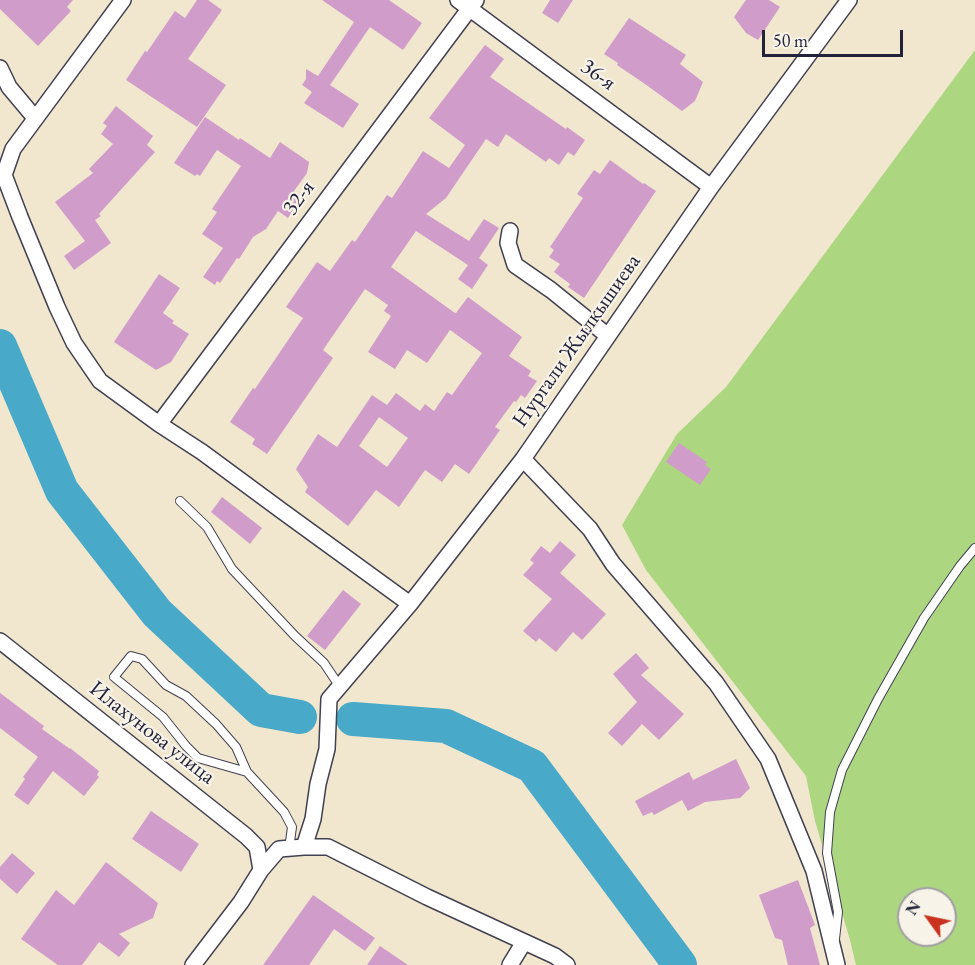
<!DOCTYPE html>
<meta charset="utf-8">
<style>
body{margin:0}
#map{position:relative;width:975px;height:965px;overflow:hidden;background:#f1e7ce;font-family:"EB Garamond",serif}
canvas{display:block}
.north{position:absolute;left:897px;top:887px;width:60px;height:60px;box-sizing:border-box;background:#f7f3e8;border:2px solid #a29fa3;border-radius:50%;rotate:303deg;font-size:16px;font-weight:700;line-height:24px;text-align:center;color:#22223b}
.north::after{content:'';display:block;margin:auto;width:21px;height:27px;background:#c8321e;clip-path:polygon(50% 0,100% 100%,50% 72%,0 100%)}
.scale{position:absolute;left:762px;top:30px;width:141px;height:27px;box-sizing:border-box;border:3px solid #22223b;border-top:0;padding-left:8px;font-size:18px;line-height:21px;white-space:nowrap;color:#22223b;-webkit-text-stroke:4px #f7f3e8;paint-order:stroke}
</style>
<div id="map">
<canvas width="975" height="965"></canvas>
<div class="north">N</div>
<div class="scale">50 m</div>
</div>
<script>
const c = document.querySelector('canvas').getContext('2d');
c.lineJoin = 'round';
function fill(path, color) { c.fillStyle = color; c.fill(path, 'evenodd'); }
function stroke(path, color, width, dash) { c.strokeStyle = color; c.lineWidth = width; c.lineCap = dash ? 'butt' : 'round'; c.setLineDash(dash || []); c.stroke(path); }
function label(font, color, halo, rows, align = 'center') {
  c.font = font + ' "EB Garamond",serif'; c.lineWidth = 4.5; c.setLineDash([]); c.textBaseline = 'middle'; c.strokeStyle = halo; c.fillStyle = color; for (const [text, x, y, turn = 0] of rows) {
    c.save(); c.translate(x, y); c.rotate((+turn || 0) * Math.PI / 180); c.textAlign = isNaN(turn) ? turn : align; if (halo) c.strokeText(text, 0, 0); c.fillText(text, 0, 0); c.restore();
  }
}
const green = new Path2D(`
 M975 50V965H856L850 940 815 821 806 776 646 570 622 525 677 434 726 387ZM909 899H945V935H909Z`);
const river = new Path2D(`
 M0 346 62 491 157 613 261 710 300 717
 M353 719 446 726 532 766 680 965`);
const building = new Path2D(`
 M0 0H73L67 7 71 11 38 46 0 9Z
 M197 0H208L222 10 188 59 226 85 197 127 126 80 145 51 147 52 175 11 185 18Z
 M322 0H389L422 23 403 50 370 27 330 85 359 104 343 128 304 103 312 92 302 85 306 79V69L318 76 354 22Z
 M550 0H573L558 23 542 13Z
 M746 0H769L780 7 758 40 746 33 734 17Z
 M629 18 686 55 680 64 703 82 695 101 682 111 645 84 617 65 618 63 604 54Z
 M485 45 504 59 490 77 566 129 567 127 585 140 574 156 568 152 559 165 549 158 546 162 506 134 498 147 486 139 446 198 426 214 469 241 484 219 499 228 479 258 488 265 472 289 458 279 468 265 416 231 391 267 455 313H456L468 297 522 337 509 356 531 371 528 376 537 381 525 398 521 395 516 402 514 401 495 427 500 430 469 474 455 464 442 482 425 470 399 507 376 490 348 526 305 492 308 487 296 469 318 434 337 447 372 395 387 405 396 393 420 411 425 404 434 411 447 392 452 395 482 353 450 330 427 363 407 350 395 369 368 352 391 316 384 311 388 305 365 289 323 350 333 358 267 454 252 444 255 439 230 422 253 388 255 389 303 318 286 307 317 262 330 271 352 240 355 242 387 195 392 198 423 151 449 168 465 145 429 118ZM379 417 408 438 387 467 359 446Z
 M116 106 153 136 147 145 155 152 99 214 101 216 95 220 111 243 74 270 64 256 85 241 55 202 93 173 89 169 113 144 101 134 107 126 103 123Z
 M205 117 239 140 240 138 270 158 280 142 309 162 307 173 294 191 302 196 288 218 278 211 266 229 253 237 239 259 237 258 220 283 217 281 215 285 203 277 223 248 202 234 217 212 212 209 241 166 217 150 200 176 197 174 195 176 174 163Z
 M610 160 643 184 644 183 656 191 584 298 568 287 570 284 554 272 560 264 549 257 554 250 550 247 583 198 577 194 594 170 600 174Z
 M159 274 180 288 163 313 174 321 172 323 189 334 171 362 156 370 114 342Z
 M679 443 707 462 705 465 711 469 700 485 666 462Z
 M222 497 262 528 250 544 211 512Z
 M560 541 576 555 560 573 606 614 582 640 573 632 556 652 539 638 536 642 523 631 552 599 523 575 534 563 530 560 541 546 550 553Z
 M343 590 361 604 325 650 307 636Z
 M636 653 649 668 641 675 684 714 659 740 642 724 622 746 608 733 637 702 613 674Z
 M0 693 44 726 42 729 70 749V748L99 771 97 775 99 777 84 796 53 771 28 805 14 795 25 779 23 777 38 757 0 728Z
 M736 759 750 788 740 798 705 802 688 811 682 800 654 815 652 812 643 816 635 801 689 772 693 780Z
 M151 811 199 844 181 872 132 839Z
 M12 853 35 873 17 894 0 879V867Z
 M106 862 158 903 153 918 119 934 130 943 119 957 99 942 82 965H58L21 939 56 890 74 905Z
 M798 880 815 925 810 928 820 965H788L782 940 775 938 759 895Z
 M313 895 375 938 365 951 334 929 309 965H263Z
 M380 946 408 965H367Z`);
const service = new Path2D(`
 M180 501 207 527 232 569 295 636 324 663 340 687
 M247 772 198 758 186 746 163 717 114 677 131 656 142 659 166 685 186 696 216 724 236 747 247 772 284 812 292 827 289 849
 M835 939 838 912 827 853 830 812 842 770 878 699 924 618 960 566 975 548`);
const minor = new Path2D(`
 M123 0 13 149 4 175 20 217 57 307 74 343 100 381 159 424 202 452 282 511 410 604
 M458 0 711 187
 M0 68 9 87 35 118
 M510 231 508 243 515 265 551 290 608 336
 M159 424 476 0
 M523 459 590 529 613 564 716 683 768 759 814 871 837 965
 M0 641 246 836 257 847 261 870
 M304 847 313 819 318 784 327 749 329 699 410 604 523 459 711 187 849 0
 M193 965 241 902 261 870 279 849 304 847H328L427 897 555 956 567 965
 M510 965 524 942`);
const streetNames = [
 ["36-я",598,75,36],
 ["32-я",299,198,-53],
 ["Нургали Жылкышиева",577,341,-55],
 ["Илахунова улица",152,733,38]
];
fill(green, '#add681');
stroke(river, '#49a9c8', 34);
fill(building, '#d09cc9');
stroke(service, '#414051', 10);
stroke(minor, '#414051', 18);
stroke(service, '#fff', 8);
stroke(minor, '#fff', 15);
label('22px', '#22223b', '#f7f3e8', streetNames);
</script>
